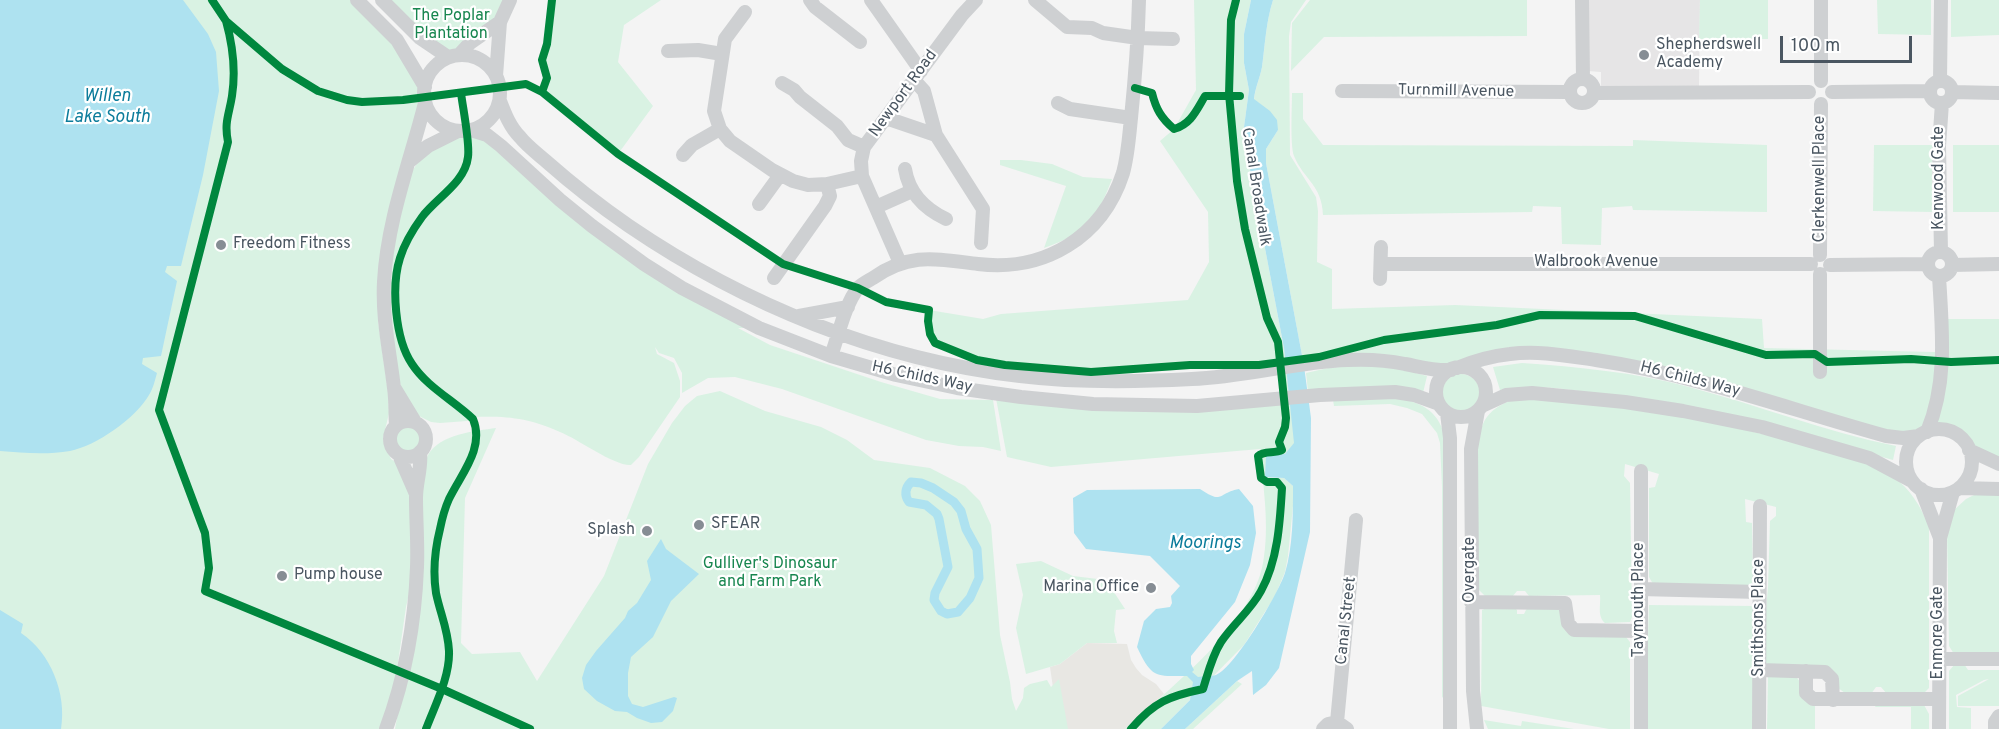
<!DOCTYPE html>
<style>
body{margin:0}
#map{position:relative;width:1999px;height:729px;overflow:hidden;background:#f4f4f4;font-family:Overpass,sans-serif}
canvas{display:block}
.scale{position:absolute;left:1780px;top:36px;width:132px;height:27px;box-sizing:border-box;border:3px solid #4a5661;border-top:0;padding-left:8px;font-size:18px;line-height:21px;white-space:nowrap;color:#4a5661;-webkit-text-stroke:4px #fff;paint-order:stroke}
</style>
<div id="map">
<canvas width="1999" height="729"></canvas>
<div class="scale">100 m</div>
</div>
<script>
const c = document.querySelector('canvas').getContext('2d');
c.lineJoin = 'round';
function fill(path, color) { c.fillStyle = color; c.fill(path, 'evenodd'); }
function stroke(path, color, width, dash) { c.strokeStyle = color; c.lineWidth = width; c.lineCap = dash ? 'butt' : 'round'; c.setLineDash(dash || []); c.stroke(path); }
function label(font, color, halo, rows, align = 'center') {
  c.font = font + ' Overpass,sans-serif'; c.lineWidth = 4.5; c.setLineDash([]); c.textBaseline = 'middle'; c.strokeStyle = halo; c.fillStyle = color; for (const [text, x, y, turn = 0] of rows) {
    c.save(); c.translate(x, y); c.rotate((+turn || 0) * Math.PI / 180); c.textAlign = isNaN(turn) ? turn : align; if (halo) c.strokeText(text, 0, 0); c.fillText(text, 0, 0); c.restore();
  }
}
const commercial = new Path2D(`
 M1087 643 1127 644 1131 660 1136 668 1142 675 1156 684 1164 694 1125 729H1059L1050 667 1060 664Z`);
const education = new Path2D(`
 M1588 0H1700L1699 86H1601V72L1588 71Z`);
const green = new Path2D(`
 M0 0H357L397 40 425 87V103L378 281V321L388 392 389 413 383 439 391 459 397 463 411 499V585L406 607 394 690 381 729H0Z
 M382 0H510L500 22 448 57Z
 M552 0H661L624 25 618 62 653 106 618 154 542 92 547 78 542 60 547 44Z
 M1194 0H1251L1244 34V63L1249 90 1244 127 1245 143 1284 348 1295 443 1265 477 1284 478 1293 486V506L1288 556 1285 572 1275 596 1244 645 1161 729H1125C1170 688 1252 625 1263 563 1270 526 1263 487 1260 449L1051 467 1007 457 995 393 1093 404 1284 399 1281 362 1259 365H1190L1091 372 1005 365 977 360 935 343 930 334 928 321 929 310 983 319 1001 314 1188 300 1209 262 1208 212 1160 141 1174 129 1196 90Z
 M1273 0H1306L1291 22 1289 36 1290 155 1316 197 1318 211 1317 262 1332 269V309L1455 305 1762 319 1764 348 1934 352H1943L1941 319H1999V464L1969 450 1964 441 1956 435 1947 431 1936 430 1903 438 1738 391 1535 353 1451 370 1406 364 1304 366 1266 163V149L1278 130 1260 104 1254 100C1255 88 1260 78 1262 67 1265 44 1266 22 1273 0Z
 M1310 0H1527V36L1324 37 1291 71 1292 23Z
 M1700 0H1768V39H1699Z
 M1877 0H1931V35L1878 34Z
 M1951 0H1999V35L1951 37Z
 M1292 93H1303V119L1323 145 1633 146V140L1767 145V212L1633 210 1632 206 1602 208 1601 245 1562 244 1561 207 1533 206 1532 212 1323 215C1322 185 1304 180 1294 156 1290 145 1292 107 1292 93Z
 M458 131H467L485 141 592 226 759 328H738L770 345 881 382 940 399 993 400 1001 451 983 447 959 446 926 440 782 389 735 377 708 378 682 393V373L674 358 659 353 655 347 657 354 674 363 680 381V397L639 457 631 465C614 466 578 439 560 432 528 418 509 416 474 417 458 403 440 391 425 376 399 349 397 311 399 276 399 267 403 258 403 250 397 266 397 282 397 300 397 370 428 377 473 419L467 421 440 423 431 422 419 416 401 388 388 320 392 240 408 178 416 165 430 151Z
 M1874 145H1932V212L1873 211Z
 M1953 145H1999V212H1953Z
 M1000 160H1021L1052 164 1083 177 1112 179C1096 221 1086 233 1044 248L1066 186 1000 165Z
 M1522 363C1578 367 1634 372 1689 387 1758 405 1826 432 1896 446L1893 460C1820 438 1746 425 1671 410 1616 399 1556 380 1500 390L1493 367Z
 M1362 365 1394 367 1427 376 1423 393 1308 391 1306 373 1328 368Z
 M1442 393a19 19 0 1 1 38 0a19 19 0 1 1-38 0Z
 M720 391 765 411 821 427 847 440 874 460 930 468 965 486 980 501 991 525 1000 635 1010 682 1012 699 1016 711 1023 698 1024 688 1030 684 1047 680 1051 687 1059 679 1068 729H395L402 690 421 487C423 477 423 465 428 455 440 434 475 431 496 428L465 498 461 643 472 654 520 652 537 681 604 576 648 464 672 423 685 406 697 396Z
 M1396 397C1422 404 1436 408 1445 436L1444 695 1442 698V487L1440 443 1437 433 1422 414 1407 408 1390 404 1334 406 1333 400Z
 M1514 399C1540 400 1566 401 1592 403 1661 410 1730 425 1798 443 1830 452 1863 458 1892 476 1911 489 1920 506 1929 526V688L1923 694H1887L1881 687H1876L1871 694 1845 693 1838 688V678L1770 665 1766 663 1762 655 1768 587 1770 521 1776 516V507L1745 499 1746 522 1752 523 1753 581 1750 586 1653 584 1649 577V488L1655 487 1659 474 1625 464 1624 476 1630 483 1632 617 1630 622 1605 623C1597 616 1601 605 1600 595L1529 596 1525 591H1517L1512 597H1486L1478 589 1477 445C1482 418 1489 409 1514 399Z
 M395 438a13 13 0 1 1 26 0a13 13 0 1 1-26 0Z
 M1978 493 1999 494V655L1954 654 1949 646 1947 531 1954 510 1966 499Z
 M1041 561 1073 576 1106 580 1125 609 1116 610 1114 631 1117 643H1087L1060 664 1026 674 1016 628 1023 595 1016 564Z
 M1649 605 1755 606 1753 729H1645Z
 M1489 607H1514L1517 610V614H1524L1527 608H1557L1560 610 1563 628 1571 634 1626 637 1630 642V729H1609L1481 706 1482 610Z
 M1964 664 1968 670H1999V706H1958V696L1989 679 1984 680 1956 695 1957 707 1971 708V729H1949V671L1954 665Z
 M1768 676 1796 677 1798 679 1815 704V729H1767Z
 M1237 681 1242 684 1193 729H1185Z
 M1876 705H1924L1929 714V729H1911V707H1875Z
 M1484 720 1521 726 1522 721 1574 729H1488Z`);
const water = new Path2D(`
 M0 0H183L208 34 216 52 219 91 203 175 181 266H167L165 272 177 281 161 356 143 358 142 364 157 373C155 380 153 389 149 395 136 418 96 446 70 451 47 455 23 453 0 451Z
 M1251 0H1273C1266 22 1265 44 1262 67 1260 78 1255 88 1254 99L1270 111 1277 120 1278 130 1266 149V163L1304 366 1311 418 1310 532 1279 668 1266 685 1253 695 1252 671 1237 681 1185 729H1161L1190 700 1193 682 1187 676C1156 676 1152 679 1137 647L1144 621 1156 609 1170 607 1172 603 1171 596 1180 586 1150 556 1086 549 1074 533 1073 498 1087 490 1200 489C1224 505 1217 493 1239 489L1253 506 1256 533 1250 565 1235 602 1191 656V664L1194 670 1192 672 1198 677C1203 676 1211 677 1216 675 1235 667 1278 594 1285 573 1293 546 1293 515 1293 486L1284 478 1265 477 1266 456 1285 454 1294 443 1284 348 1245 143 1244 127 1249 90 1244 63V34Z
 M661 539 666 549 699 574 671 601 653 637 631 657 628 673V696L632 704 643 707 674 697 677 698 673 711 662 722 651 723 637 718 627 712 615 711 597 701 584 689 582 678 586 665 596 651 625 618 628 611 637 603 651 580 647 561Z
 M0 610 23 624 21 633C51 653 67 694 61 729H0Z`);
const canal = new Path2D(`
 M911 482 921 483 933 488 954 502 961 511 966 529 977 549 979 578 970 598 958 612 947 614 941 611 934 600 935 593 948 567 939 519 937 514 926 505 909 502C904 495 905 488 911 482Z`);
const minor = new Path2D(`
 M357 0 397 40 425 87
 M382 0 420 38 448 57
 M810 0 815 7 860 42
 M871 0 921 71
 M1035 0 1067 27 1092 28 1103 33 1138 38 1173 39
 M1582 0 1583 79
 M745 12 725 39 714 111 720 129 730 141 772 170 793 181 808 185 827 184 862 176
 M668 51 698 50 722 54
 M459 55 470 43 500 22
 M424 93a38 38 0 1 1 76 0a38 38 0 1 1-76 0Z
 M496 76 500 22 510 0
 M1570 91a12 12 0 1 1 24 0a12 12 0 1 1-24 0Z
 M914 80 924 91 936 135 983 209 981 243
 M1930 92a11 11 0 1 1 22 0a11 11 0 1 1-22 0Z
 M1821 81V0
 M1940 81 1941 0
 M782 83 794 90 800 97 837 126 848 140 864 147
 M1342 91 1570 92
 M1832 92 1930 91
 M1952 92 1999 93
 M1594 93 1809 92
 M500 101C505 114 510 127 520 137 527 146 538 154 547 162 573 185 600 206 629 226 745 305 880 360 1020 376 1077 383 1135 382 1192 379 1244 377 1295 362 1347 360 1366 359 1386 360 1405 364 1421 367 1434 371 1451 370
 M1058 103 1070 109 1131 118
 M886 118 936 135
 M471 130 487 135 501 146 560 200 592 226 644 264 682 288 759 328 831 356 896 375 957 388 1021 397 1093 404 1197 406 1320 395 1395 392 1414 395 1439 404
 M683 155 692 145 720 129
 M411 160 428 146 458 131
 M905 169C909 194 925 209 946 219
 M759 204 780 175
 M876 207 912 191
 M1941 252 1939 146 1942 103
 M1928 264a12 12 0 1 1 24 0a12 12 0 1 1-24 0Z
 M1820 255 1821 104
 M900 263 862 176 861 161 864 147 962 15 976 0
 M1381 264H1811
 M1830 265 1928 264
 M1952 265 1999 264
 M774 278 825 206 830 196 827 184
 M1380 279 1381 247
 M799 316 848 307
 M831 356C838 337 845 304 858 288 862 284 868 281 873 278 910 252 936 259 978 264 1044 272 1102 238 1123 173 1128 155 1129 137 1131 118 1135 79 1138 40 1139 0
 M1436 392a25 25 0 1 1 50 0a25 25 0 1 1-50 0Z
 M1457 368C1474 361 1491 356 1510 354 1538 350 1568 356 1596 360 1697 375 1788 409 1886 436L1903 438 1919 436
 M1820 372V274
 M395 389 415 422
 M1482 406 1506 395 1532 393 1625 402 1683 411 1762 427 1869 458 1912 481
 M1447 413 1450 438V729
 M390 439a18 18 0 1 1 36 0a18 18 0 1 1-36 0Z
 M396 425C395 413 396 400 394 388 390 353 382 319 384 282 387 221 410 162 425 103
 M1906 462a33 33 0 1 1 66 0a33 33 0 1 1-66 0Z
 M1927 432C1948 382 1942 329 1939 276
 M1969 450 1999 464
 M399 455 416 494
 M1960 488 1999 489
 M1921 489 1940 538
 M1640 589 1759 592
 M1471 602 1565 603 1568 623 1574 630 1640 631
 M1939 659H1999
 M1760 670 1825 672 1832 679 1833 700
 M1806 671V693L1813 699H1939
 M1337 722 1356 520
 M386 729C405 678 415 621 417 567 418 544 416 521 416 498 416 482 422 467 420 452
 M1323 729 1328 724 1337 722 1347 729
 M1477 729 1473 691 1471 449 1478 411
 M1641 729V471
 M1759 729 1760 506
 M1939 729 1940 538 1953 492
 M1995 729V722L1999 716`);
const cycleway = new Path2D(`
 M212 0 226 21 282 69 318 91 347 100 362 102 403 100 526 84 542 92 618 154 783 264 858 288 886 302 929 310 928 321 930 334 935 343 977 360 1005 365 1091 372 1190 365H1259L1319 357 1384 340 1497 325 1540 315 1635 316 1766 355 1815 354 1827 362 1911 359 1951 362 1999 360
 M226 21C233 46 236 70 232 96 229 115 224 122 228 142L159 410 205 533 209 568 205 591 442 689 530 729
 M1135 88 1152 93C1156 109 1161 118 1174 129 1191 124 1196 111 1205 96H1240
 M542 92 547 78 542 60 547 44 552 0
 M426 729C435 705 450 677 449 651 448 629 440 613 436 593 433 573 435 549 440 529 442 519 445 508 449 499 461 474 485 448 473 419 453 400 427 387 412 364 395 339 391 286 400 258 404 245 414 228 422 217 436 198 465 183 468 157 470 143 463 109 461 93
 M1131 729C1154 702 1169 696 1203 689 1208 673 1212 656 1221 642 1233 624 1251 610 1261 591 1278 560 1280 522 1282 488L1277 482H1267L1261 478 1258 456C1264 450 1275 454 1282 450L1279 442 1285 427 1286 418 1278 342 1267 318 1245 229 1237 181 1229 94 1231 20 1236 0`);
const markers = [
 [1644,55,6,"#868d94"],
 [221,245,6,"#868d94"],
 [699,525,6,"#868d94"],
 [647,531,6,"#868d94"],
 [282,576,6,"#868d94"],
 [1151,588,6,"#868d94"]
];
const parkNames = [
 ["The Poplar",451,17],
 ["Plantation",451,35],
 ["Gulliver's Dinosaur",770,565],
 ["and Farm Park",770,583]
];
const poiNames = [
 ["Shepherdswell",1656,46],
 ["Academy",1656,64],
 ["Freedom Fitness",233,245],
 ["SFEAR",711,525],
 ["Splash",635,531,"right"],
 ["Pump house",294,576],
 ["Marina Office",1139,588,"right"]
];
const streetNames = [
 ["Turnmill Avenue",1456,92,1],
 ["Newport Road",904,94,-54],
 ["Kenwood Gate",1940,178,-90],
 ["Clerkenwell Place",1821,179,-90],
 ["Canal Broadwalk",1255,187,81],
 ["Walbrook Avenue",1596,263],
 ["H6 Childs Way",922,378,12],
 ["H6 Childs Way",1690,380,14],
 ["Overgate",1471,570,-90],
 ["Taymouth Place",1640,600,-90],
 ["Smithsons Place",1760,618,-90],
 ["Canal Street",1347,621,-84],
 ["Enmore Gate",1939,633,-90]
];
const waterNames = [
 ["Willen",107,97],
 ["Lake South",107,118],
 ["Moorings",1205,544]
];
fill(commercial, '#e8e7e3');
fill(education, '#e6e5e6');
fill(green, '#d9f2e3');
fill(water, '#aee2f0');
stroke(canal, '#aee2f0', 9);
stroke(minor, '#ced0d2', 14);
stroke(cycleway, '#00873e', 8);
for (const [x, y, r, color] of markers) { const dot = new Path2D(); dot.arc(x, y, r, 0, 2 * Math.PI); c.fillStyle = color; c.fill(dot); stroke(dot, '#fff', 2); }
label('16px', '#17864f', '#fff', parkNames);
label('16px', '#4a5661', '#fff', poiNames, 'left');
label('16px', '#4a5661', '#fff', streetNames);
label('italic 18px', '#0c7c9b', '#fff', waterNames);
</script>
